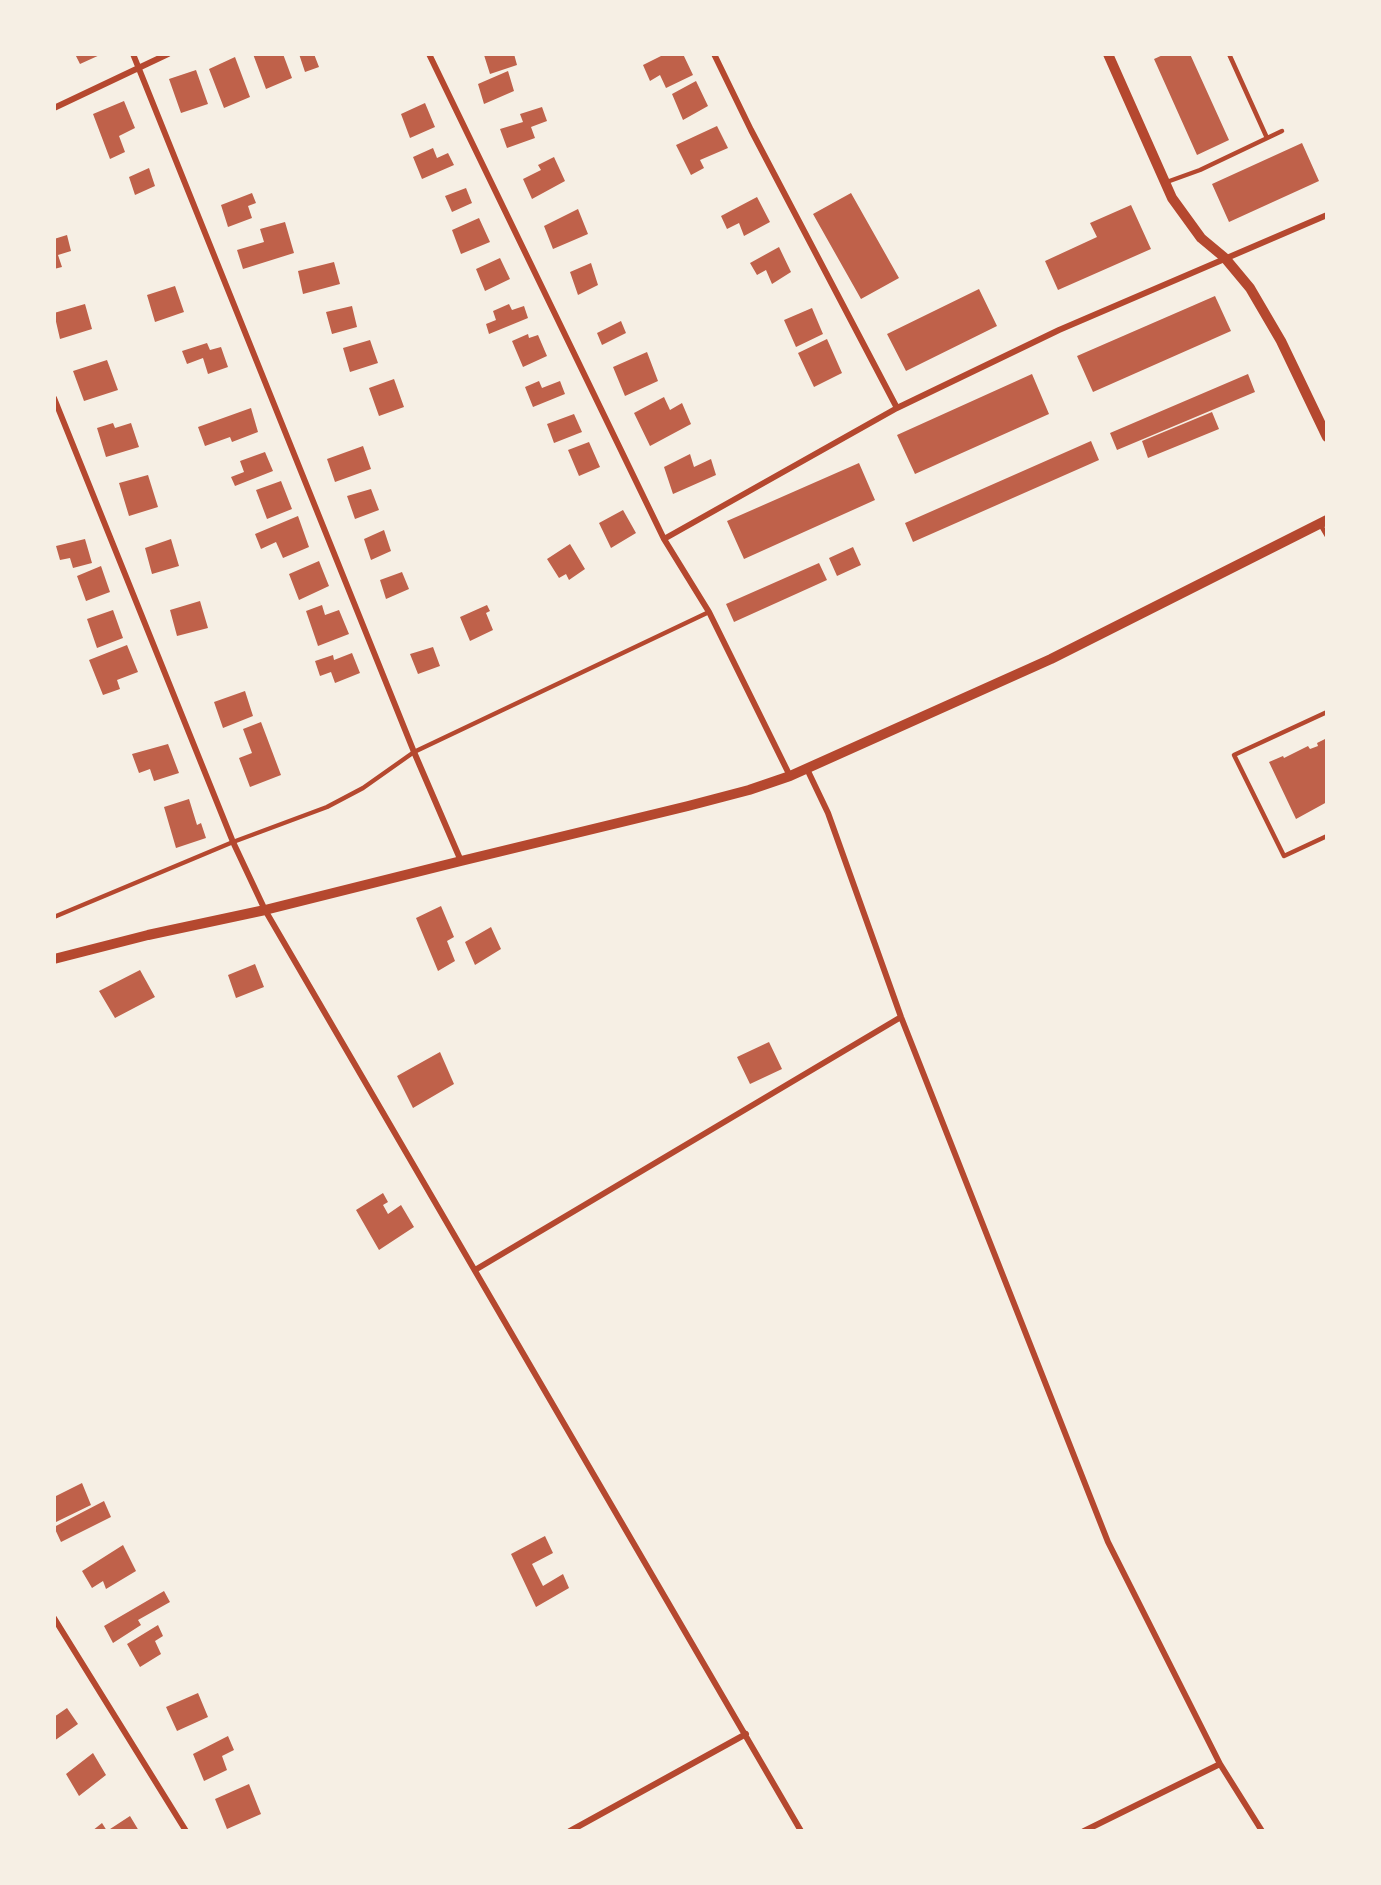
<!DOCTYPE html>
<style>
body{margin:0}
#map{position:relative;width:1381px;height:1885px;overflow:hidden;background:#f6efe4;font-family:Mulish,sans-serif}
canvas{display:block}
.frame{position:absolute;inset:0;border:56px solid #f6efe4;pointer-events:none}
</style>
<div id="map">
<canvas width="1381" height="1885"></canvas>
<div class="frame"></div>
</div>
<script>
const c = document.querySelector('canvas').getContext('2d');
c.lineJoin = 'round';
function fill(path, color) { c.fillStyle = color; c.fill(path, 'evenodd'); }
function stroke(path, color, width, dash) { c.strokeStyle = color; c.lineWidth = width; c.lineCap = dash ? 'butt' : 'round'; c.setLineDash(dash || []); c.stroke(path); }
const building = new Path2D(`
 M75 54H102L80 64Z
 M253 54H283L292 78 266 89Z
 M299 54H314L319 67 305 72Z
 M488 54H514L517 65 490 74 484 55Z
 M665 54H683L693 75 666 88 660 75 650 81 643 65Z
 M1165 54H1190L1229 140 1197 155 1154 59Z
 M235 57 250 97 224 108 209 69Z
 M196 70 208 104 181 113 169 79Z
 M508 71 514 91 484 104 478 84Z
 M696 81 708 106 683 120 672 94Z
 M124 101 135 128 119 136 125 152 110 159 93 114Z
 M425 103 435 127 410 138 401 114Z
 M542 107 547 121 531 127 535 138 507 148 500 129 523 122 520 114Z
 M717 126 728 148 700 160 704 168 691 175 676 145Z
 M1302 143 1319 181 1229 222 1212 184Z
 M433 148 437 158 448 153 454 165 422 179 413 157Z
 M554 157 565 181 532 199 523 179 541 170 538 165Z
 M149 168 155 186 135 195 129 177Z
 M466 188 472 203 452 212 445 196Z
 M252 193 256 203 248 206 252 218 228 227 221 205Z
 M851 193 899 278 861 299 813 214Z
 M757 197 770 222 744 236 739 223 727 229 721 216Z
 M1131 205 1151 249 1058 290 1045 261 1097 237 1090 223Z
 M578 209 588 234 553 249 544 226Z
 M479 218 490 242 461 254 452 230Z
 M285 222 294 253 243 269 237 250 264 242 260 229Z
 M67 235 71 251 58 255 62 267 54 269V239Z
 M779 247 791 272 772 284 766 270 757 275 750 263Z
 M500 258 510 279 485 291 476 269Z
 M334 262 340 284 303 294 298 271Z
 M591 263 598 285 578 295 570 272Z
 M175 286 184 312 155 322 147 295Z
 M979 289 997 326 906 371 887 334Z
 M1215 296 1231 331 1093 392 1077 356Z
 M85 304 92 329 60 339 54 313Z
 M509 304 512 310 524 306 528 318 489 334 486 324 496 320 493 311Z
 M352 306 357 327 332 334 326 312Z
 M812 308 823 334 796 347 784 320Z
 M621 321 626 333 602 345 597 333Z
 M528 334 529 338 538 335 547 356 523 367 512 341Z
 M827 339 842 373 814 387 798 353Z
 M370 340 378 363 350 372 343 348Z
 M207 343 210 350 221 347 228 367 208 374 203 358 187 364 182 351Z
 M647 352 658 381 625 396 613 367Z
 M107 360 118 390 84 401 73 371Z
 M1032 374 1049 414 915 474 897 435Z
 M1248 374 1255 392 1117 450 1110 433Z
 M394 379 404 407 379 416 369 388Z
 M539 381 542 388 560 381 565 394 533 407 525 387Z
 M664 397 670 410 682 403 691 424 650 446 634 413Z
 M251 408 258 432 232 442 230 437 205 446 198 427Z
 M1212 412 1219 429 1148 458 1142 441Z
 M574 414 582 432 554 443 547 424Z
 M113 423 115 428 131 423 139 447 106 457 97 428Z
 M1091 441 1099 460 913 542 905 523Z
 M589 442 600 467 579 476 568 450Z
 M363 446 371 469 335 482 327 459Z
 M265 452 273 471 235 486 231 477 244 472 240 461Z
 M690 454 694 467 711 459 716 475 673 494 664 467Z
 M859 463 875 500 744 559 727 521Z
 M148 475 158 507 129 516 119 483Z
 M281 481 292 509 267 519 256 490Z
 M371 489 379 510 355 519 347 496Z
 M623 510 636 533 611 548 599 523Z
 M298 516 309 547 283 558 276 542 261 549 255 534Z
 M384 530 391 551 371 560 364 539Z
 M85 539 92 563 73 568 70 558 60 560 56 546Z
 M171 539 179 566 152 574 145 548Z
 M570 544 585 569 569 580 566 574 559 578 547 559Z
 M853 547 861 565 837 576 829 558Z
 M319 561 329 586 299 600 289 574Z
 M819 563 827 580 734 622 726 604Z
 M101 566 110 592 86 601 77 576Z
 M402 572 409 589 386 599 380 580Z
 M200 601 208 628 177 636 170 610Z
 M322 605 325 615 339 610 349 634 318 646 306 611Z
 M487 605 490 611 486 613 493 630 470 641 460 617Z
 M113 610 123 638 97 648 87 619Z
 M127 645 138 672 117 680 120 689 103 695 89 660Z
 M433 647 440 666 418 674 410 654Z
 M352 653 360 673 335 683 331 672 320 676 315 661 333 655 334 660Z
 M245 691 253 716 223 728 214 702Z
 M261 722 281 775 250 787 239 758 252 753 243 729Z
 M1327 738V802L1296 819 1269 762 1283 756 1284 758 1308 746 1310 749 1318 746 1317 743Z
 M168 744 179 773 154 781 150 769 139 773 132 754Z
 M189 799 197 825 201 823 206 838 176 848 164 807Z
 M441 906 454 937 447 941 455 961 438 971 416 918Z
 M491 927 501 949 475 965 465 942Z
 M255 964 264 987 236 998 228 975Z
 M140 970 155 997 115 1018 99 991Z
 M769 1042 782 1069 750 1084 737 1057Z
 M440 1052 454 1084 413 1108 397 1076Z
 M383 1193 388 1202 383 1205 388 1214 401 1205 414 1227 379 1250 356 1210Z
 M82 1483 91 1505 54 1523V1497Z
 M104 1501 111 1517 61 1542 54 1527Z
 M545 1536 553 1553 532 1564 543 1586 563 1574 569 1588 536 1607 511 1554Z
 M123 1545 136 1571 106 1589 103 1581 92 1588 82 1571Z
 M164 1591 170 1602 138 1620 141 1625 113 1643 104 1626Z
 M158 1625 163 1636 155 1641 161 1654 140 1667 127 1644Z
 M198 1693 208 1717 177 1731 166 1707Z
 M67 1708 78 1724 54 1741V1717Z
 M228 1736 234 1750 222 1756 227 1770 204 1781 193 1754Z
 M93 1753 106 1775 79 1796 66 1774Z
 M249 1784 261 1814 227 1829 215 1799Z
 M130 1816 139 1831H107Z
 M102 1823 107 1831H92Z`);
const service = new Path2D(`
 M1229 54 1267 138
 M1164 183 1200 170 1282 131
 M1320 524 1327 536
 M1327 712 1234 755 1284 856 1327 836
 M54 917 233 842 327 807 363 788 414 752 709 612`);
const minor = new Path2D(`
 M133 54 414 752 461 861
 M429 54 664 539 709 612 790 776
 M714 54 751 130 897 408
 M54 108 168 54
 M54 398 233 842 265 910 801 1831
 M664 539 897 408 1059 330 1327 215
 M807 769 828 813 901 1017 1108 1542 1220 1764 1262 1831
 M475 1270 901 1017
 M54 1618 186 1831
 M570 1831 746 1734
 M1084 1831 1220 1764`);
const tertiary = new Path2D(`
 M1108 54 1172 198 1201 238 1225 258 1250 288 1281 341 1327 437
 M54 959 148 935 265 910 461 861 688 806 749 790 790 776 1051 659 1327 520`);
fill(building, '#bf614a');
stroke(service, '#b5482f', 4.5);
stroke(minor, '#b5482f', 6);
stroke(tertiary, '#b5482f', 10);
</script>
